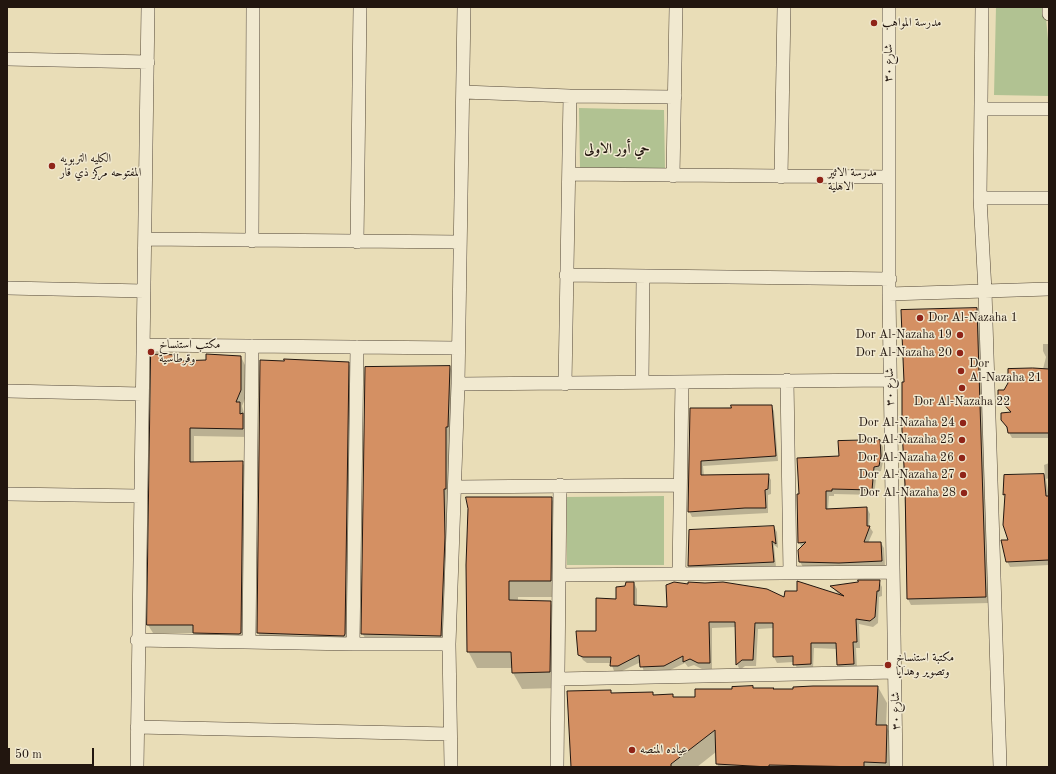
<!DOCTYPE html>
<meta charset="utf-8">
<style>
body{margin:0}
#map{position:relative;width:1056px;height:774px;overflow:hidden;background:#e9ddb7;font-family:"Old Standard TT",serif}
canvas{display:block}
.frame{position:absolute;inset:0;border:8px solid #22160f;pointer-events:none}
.scale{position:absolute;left:8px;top:748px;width:86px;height:18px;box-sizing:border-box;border:2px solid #22160f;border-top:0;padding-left:5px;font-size:12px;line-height:14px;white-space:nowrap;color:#22160f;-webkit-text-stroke:3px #f1e9d0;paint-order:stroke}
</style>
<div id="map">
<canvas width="1056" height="774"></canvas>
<div class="frame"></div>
<div class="scale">50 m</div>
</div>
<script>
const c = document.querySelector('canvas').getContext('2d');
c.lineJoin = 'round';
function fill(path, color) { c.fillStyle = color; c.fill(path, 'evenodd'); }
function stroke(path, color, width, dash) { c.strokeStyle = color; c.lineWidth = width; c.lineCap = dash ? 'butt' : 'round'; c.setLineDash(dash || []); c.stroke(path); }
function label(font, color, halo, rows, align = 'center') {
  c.font = font + ' "Old Standard TT",Amiri,serif'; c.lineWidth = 3; c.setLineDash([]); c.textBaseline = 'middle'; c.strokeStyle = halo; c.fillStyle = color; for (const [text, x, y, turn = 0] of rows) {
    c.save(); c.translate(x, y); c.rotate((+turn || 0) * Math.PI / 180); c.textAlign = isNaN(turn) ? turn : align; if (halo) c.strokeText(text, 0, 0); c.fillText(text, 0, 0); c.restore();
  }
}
const green = new Path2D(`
 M996 7H1045L1049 50V96L994 95Z
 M579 108 664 110 665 170 580 168Z
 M664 496V565H567V497Z`);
const shadow = new Path2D(`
 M976 309 979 314 989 603 911 605 908 599 902 417 905 383Z
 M1043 344H1049V438H1012L1002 420 1011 413 999 397 1004 391 1043 369 1046 357 1043 351Z
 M152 355 177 356 181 362 207 361 241 357 245 365V399L242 406 247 423V437L194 436V463L242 462 247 470 245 640 198 641 194 633H153L148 625Z
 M348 363 353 371 349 642 263 641 258 633Z
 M450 367 454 375 445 644 367 641 362 633Z
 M771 406 774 411 778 461 703 466 704 476 768 475 771 480V494L768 495V513L692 517 689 511 691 409Z
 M880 441 883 447V462L881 471 877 472 874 495 834 494V496H829L828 510 867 508 870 514 869 526 873 532 868 543H881L884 548 885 566 803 567 800 562 802 548 799 542 840 457Z
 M1049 463V478L1046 479 1049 497V565L1010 567 1007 561 1010 541 1006 498 1004 494 1005 476 1045 475 1044 465Z
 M551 498 561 514 560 597H518V601L550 602 560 618 559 688 522 689 513 673V668H477L468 651Z
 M774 527 777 532 778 548 774 545 776 567 692 571 689 566Z
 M879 581 882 587V596L879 597 878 623 873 627 859 624 860 648H856L857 669 841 670 838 665 837 649 814 648 813 669 798 670 794 662 777 663 774 657V628L758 629 756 666H745L740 670 737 664 736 627 712 628V669H702L694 665 688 667 685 663 668 671 644 672 641 662 622 671H614L611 663H587L583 660 579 654 597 632 617 600 626 587 634 583 637 589V607L668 608 840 596 832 587Z
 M878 687 887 703 886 726 896 742 895 767H718L716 752 697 767H572L610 691 612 694 653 693 654 696 672 695 674 698H696L773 689 774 690Z`);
const building = new Path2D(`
 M977 308 986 597 907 599 905 484 902 430V382H904L901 310Z
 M151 354 178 355V361L206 360V354L241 356V390L236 402H240V414L243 413V429L190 428V462L243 461 241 633 239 634 193 633V625H147Z
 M284 359 349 362 345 634 344 636 257 633 260 360 284 361Z
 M450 366 448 427H446V489H444L445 537 441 636 361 634 365 367Z
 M1033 368 1049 369V433H1008L1007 427 1001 420V413L1011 412 998 398V390H1004L1008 383V369Z
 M731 405H772L776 456 701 461V475L769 474 768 489 765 490 766 508H745L688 512 690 408H731Z
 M880 440 881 456 879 466 874 467 872 490 832 489V491H826V509L867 507V526H870L864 542H881L882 561 839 563 799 562 798 550 806 542 798 543 797 494H799L797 458 839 456 838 441Z
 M1044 474 1046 496H1049V560L1006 562 1001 540H1008L1003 525 1005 494 1003 495 1004 475Z
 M466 497H552L551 581H509V600L551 601 550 672 512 673 511 652H467L466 565 468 509Z
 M774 526 776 544 772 541 774 562 688 566 689 530Z
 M858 580H880L879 591H877L875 617 870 621 856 619 857 642H853L854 664 837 665 836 643H811V664L793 665V656L773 657V623H755L753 660H742L736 665 735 622H709L710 663H698L690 659 683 662V656L664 666 640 667 639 655 618 666H610L611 657H583L578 655 576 631H596V598L616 599V587L625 586 626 582H634V605L667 607 666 585 674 582 688 584V582L705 583 723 582 767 589 784 597 785 591H797V581L844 596 830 586 858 582Z
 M753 686V688H774L773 689H793V687L813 686H878L876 725H887L886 763 864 762V767L769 765V767L716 764 715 730 671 764V767H571L567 691 611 690V693L653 692V695L673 694V697H695V689H732V687Z`);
const minor = new Path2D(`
 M889 7V294L896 767
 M982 7 980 198 985 291 1000 767
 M1049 7V14
 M7 59 148 62
 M463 92 570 96 675 97
 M981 109H1049
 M569 174 889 177
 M673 176 676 7
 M781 177 784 7
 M980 198H1049
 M145 239 460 242
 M252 241 253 7
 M357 242 360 7
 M566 275 890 279
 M7 288 144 291
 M889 294 1049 289
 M143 345 458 348
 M787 380 790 573
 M642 382 643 276
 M458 384 890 380
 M565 384 570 96
 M7 391 142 394
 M455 487 679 485
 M7 494 140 496
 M679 574 682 382
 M560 575 893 572
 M137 640 353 644H449
 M249 642 252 346
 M353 644 357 347
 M559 679 895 672
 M137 727 449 734
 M137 767 148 7
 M451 767 449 644 458 384 464 7
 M557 767 560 485`);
const markers = [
 [874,23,4,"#8f2418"],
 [52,166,4,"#8f2418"],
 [820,180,4,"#8f2418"],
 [920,318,4,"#8f2418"],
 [960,335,4,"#8f2418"],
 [151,352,4,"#8f2418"],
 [960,353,4,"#8f2418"],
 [961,371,4,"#8f2418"],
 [962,388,4,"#8f2418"],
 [963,423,4,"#8f2418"],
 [962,440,4,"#8f2418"],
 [962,458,4,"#8f2418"],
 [963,475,4,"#8f2418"],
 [964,493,4,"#8f2418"],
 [888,665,4,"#8f2418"],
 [632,750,4,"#8f2418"]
];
const poiNames = [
 ["مدرسة المواهب",882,23],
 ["الكليه التربويه",60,159],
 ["المفتوحه مركز ذي قار",60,173],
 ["مدرسة الاثير",828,173],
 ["الاهلية",828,187],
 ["Dor Al-Nazaha 1",928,318],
 ["Dor Al-Nazaha 19",952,335,"right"],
 ["مكتب استنساخ",159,345],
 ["وقرطاسية",159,359],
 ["Dor Al-Nazaha 20",952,353,"right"],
 ["Dor",969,364],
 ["Al-Nazaha 21",969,378],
 ["Dor Al-Nazaha 22",962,402,"center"],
 ["Dor Al-Nazaha 24",955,423,"right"],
 ["Dor Al-Nazaha 25",954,440,"right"],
 ["Dor Al-Nazaha 26",954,458,"right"],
 ["Dor Al-Nazaha 27",955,475,"right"],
 ["Dor Al-Nazaha 28",956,493,"right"],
 ["مكتبة استنساخ",896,658],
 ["وتصوير وهدايا",896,672],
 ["عياده المنصه",640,750]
];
const streetNames = [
 ["شارع ٣٠",889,63,-90],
 ["شارع ٣٠",890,387,-91],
 ["شارع ٣٠",896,711,-91]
];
const quarterNames = [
 ["حي أور الاولى",617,149]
];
fill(green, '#b1c292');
fill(shadow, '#0003');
fill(building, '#d49063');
stroke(building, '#22160f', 1);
stroke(minor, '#544839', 14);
stroke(minor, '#f1e9d0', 13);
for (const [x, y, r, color] of markers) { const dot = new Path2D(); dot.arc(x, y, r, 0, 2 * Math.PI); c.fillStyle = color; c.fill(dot); stroke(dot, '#f1e9d0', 1.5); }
label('12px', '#22160f', '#f1e9d0', poiNames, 'left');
label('12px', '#22160f', '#f1e9d0', streetNames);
label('bold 14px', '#22160f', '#f1e9d0', quarterNames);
</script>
